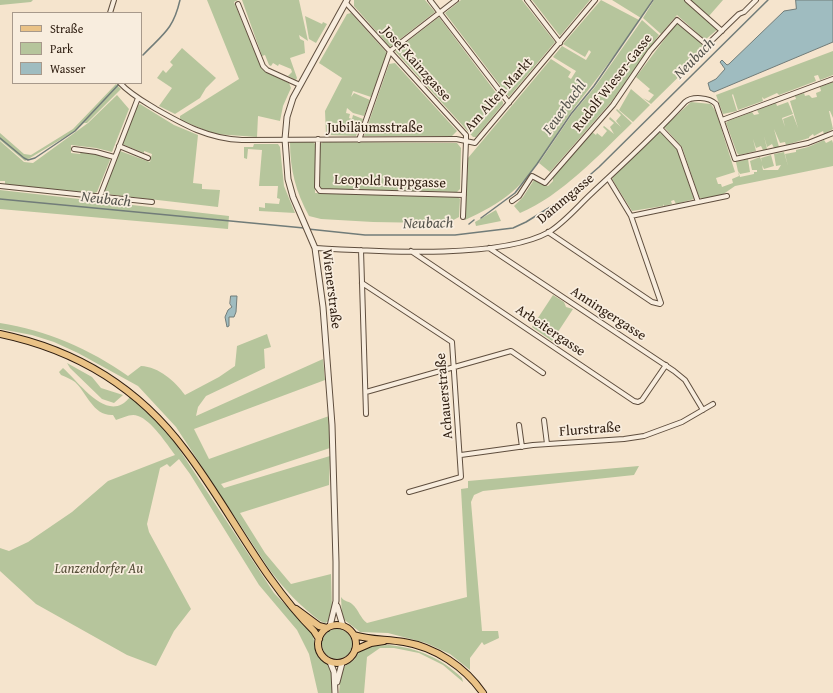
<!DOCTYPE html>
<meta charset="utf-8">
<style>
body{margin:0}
#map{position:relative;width:833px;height:693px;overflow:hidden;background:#f5e4cd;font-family:"Gentium Book Plus",serif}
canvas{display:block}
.legend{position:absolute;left:12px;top:12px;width:130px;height:72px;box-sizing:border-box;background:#f8edde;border:1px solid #a7998b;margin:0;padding:5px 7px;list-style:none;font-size:12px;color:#2d1c0f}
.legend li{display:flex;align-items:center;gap:8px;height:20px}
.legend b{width:20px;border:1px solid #a7998b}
</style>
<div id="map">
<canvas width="833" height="693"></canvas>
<ul class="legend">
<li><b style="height:5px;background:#eac286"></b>Straße</li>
<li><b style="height:11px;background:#b6c59c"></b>Park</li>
<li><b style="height:11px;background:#9fbcc0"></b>Wasser</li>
</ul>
</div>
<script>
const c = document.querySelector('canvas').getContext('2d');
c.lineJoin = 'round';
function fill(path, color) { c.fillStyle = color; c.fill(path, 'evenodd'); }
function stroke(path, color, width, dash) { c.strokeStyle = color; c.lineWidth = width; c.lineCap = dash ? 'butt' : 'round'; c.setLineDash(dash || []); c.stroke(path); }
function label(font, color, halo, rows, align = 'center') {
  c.font = font + ' "Gentium Book Plus",serif'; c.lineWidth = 3.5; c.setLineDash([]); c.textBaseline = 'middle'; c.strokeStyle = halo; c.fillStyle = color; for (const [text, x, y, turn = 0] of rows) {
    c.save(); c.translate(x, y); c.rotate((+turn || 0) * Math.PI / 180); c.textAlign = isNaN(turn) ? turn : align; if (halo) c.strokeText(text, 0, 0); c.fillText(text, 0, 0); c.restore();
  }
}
const green = new Path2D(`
 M0 0H33L31 2 0 5Z
 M207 0H238L234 2 261 67 266 72 289 83 291 88 283 106 280 121 258 116 257 137 215 134 180 120V116L239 79Z
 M242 0H299L308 41 299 35 300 39 304 41 305 53 290 58 297 78 296 80 288 76 292 72 291 69 279 64 278 66 273 63 271 66 269 65 265 55 262 56Z
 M354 0H425L435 12 390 47 354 6Z
 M461 0H522L555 42 509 97 445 13Z
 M532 0H590L560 36Z
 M601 0 639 20C618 52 595 81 572 111 553 137 537 171 512 192 498 204 482 212 465 220L468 158 551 59 571 72 568 77 571 79 576 71 553 57 562 46 586 60 591 52 589 50 585 57 563 44Z
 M612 0H652L641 18Z
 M654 0H684L718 29 705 40 677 15 661 34 643 18Z
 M690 0H723L709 16Z
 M351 13 387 53 371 97 353 91 351 97 354 93 370 100 364 116 353 113 347 108 346 113 350 114 349 118 352 119 353 115 363 119 356 136 326 135 325 111 342 78 319 63 347 14Z
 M305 16 322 24 323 22 327 24 316 43 309 39Z
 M439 17 503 102V104L476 137H473L395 51Z
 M642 20 659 35 612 101 550 172 539 163 573 113 595 87Z
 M676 24H679L704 45 706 50 651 104 643 98 649 101 654 95 648 91 650 89 636 77Z
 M182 48 216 78 206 88 200 98 175 114 159 106 172 88 157 78 163 70 166 73 173 65 170 62Z
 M833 51V75L820 80 818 75 814 76 816 81 779 95 777 93 764 99 762 97 763 101 738 110 733 94 732 95 737 111 723 114 716 95Z
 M395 63 457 131 452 136H364L389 64Z
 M833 82V118L830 111H829L833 129 824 134 823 131 814 136 813 134 809 137V138L786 145 785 142 780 143 774 129 779 147 774 148 772 144 767 147 764 136 767 149 763 150 761 146 756 148 753 139 756 151 739 155 737 153 726 123 728 121 752 112 754 115 759 114 757 110 776 103 777 106 788 102 793 114 782 118 785 127 783 119 793 115 798 128 790 101 796 99 795 96 804 93 805 96 809 95 812 98 817 97 816 93 821 91 820 87Z
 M116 84 121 89 87 123H84L75 131 25 161 0 140V133L24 154 31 155 73 129Z
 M631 89 650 105 633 122 619 110Z
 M117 95 129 109 112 152 96 148 71 145V153L80 154 81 152 96 153 109 158 110 160 97 192 94 193 5 185V181H0V141L24 162 33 163 88 123Z
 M691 102 711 104 716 112 735 172 716 178 718 184H721L722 187 733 183 732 179 739 176 736 162 748 159 750 172 740 174 738 171 740 177 754 174V172H757V170H752L750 161 760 157 762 162 761 158 771 155 774 166 764 169 762 165 763 170H778L781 165 776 166 774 154 784 152 788 166 785 154 796 152V150L808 147 824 140 826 143 832 140 833 143V166L735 186 722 195 702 199 699 197 682 147 664 127Z
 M140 104 174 125 198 135 193 183 202 184V189L220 190 218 207 106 194 104 192 120 151 150 162 152 154 144 151V153L122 144 137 106Z
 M617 109 632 123C600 154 561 196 520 213L514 206 523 197 534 180 548 186 553 181V177L592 132 596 135 597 133 602 137 607 131 603 127 604 126 614 134 610 127 614 123 609 119 610 117 621 127 616 121 621 115 616 110Z
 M658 133H661L677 149 694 199 676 204 674 200 671 201 672 204 664 206 663 204V206L632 211 612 179 613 177Z
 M290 142H313L315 144V193L458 197 460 199 459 217 448 223H431L373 222 321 219 309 216C296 192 290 170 290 142Z
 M323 142 457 143 461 148 460 189 457 192 322 189 320 187V144Z
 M254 144H278L280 147 284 186 295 213 259 211V207L265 208V203L279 204 280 199 277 198 278 186H259L262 150 248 149 247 159 244 158V147H253Z
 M0 190 229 216 228 229 0 209Z
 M496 210 501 221 476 226 475 222Z
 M553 295 564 302 566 307 573 309 552 341 532 327Z
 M0 323C46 330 90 349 128 376L141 366C159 367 175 381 185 395L219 377 235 366 237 346 267 334 271 347 264 349 265 368 206 396 198 407 196 416 323 359 325 380 194 429 209 459 329 416 330 448 221 484 224 488 330 456 329 485 240 513 265 553 291 584 331 574 332 609 329 621 325 623 320 621C300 606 284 589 269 569L176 427 138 386 78 353 54 342 32 335 0 329Z
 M67 363 92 377 101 388 123 395 114 403 102 399 70 368Z
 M63 368C80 383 108 425 130 397L160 425 175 443 274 593 312 632 318 657 330 667 333 672 332 693H318L309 654 297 630 259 585 190 474 179 459 170 467 167 464 160 468 147 524 149 532 191 609 174 631 156 666 127 655 36 604 0 571V548L9 551 28 542 72 512 108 481 175 455C167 444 151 420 138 416 131 413 123 418 116 420L113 415C93 416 87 393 75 382 71 379 66 377 61 375L59 372Z
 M639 466 634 475 483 491 474 495 471 502 482 631H498L499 638 484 645 482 642 470 658V670L450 654 426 643 388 633 360 632 342 618 341 597C344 602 349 601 352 604 359 610 360 618 367 623L467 597 461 489 468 488V481Z
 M322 644a15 15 0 1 1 30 0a15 15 0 1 1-30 0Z
 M389 645C418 648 441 658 462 678L463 682 443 665 419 653 394 648H380L367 657 364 693H339L341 671 345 666 354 660 359 652 370 646Z`);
const water = new Path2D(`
 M796 0H833V42L714 92 710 90 708 83 716 79 725 69 720 62 722 60 727 65 729 64 784 11 796 9Z
 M231 296H237L236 312 234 317H229V326L227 327 225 317 228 310 232 307 230 304Z`);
const stream = new Path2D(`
 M143 55C163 34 173 30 180 0
 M0 138 24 158 28 160 35 158 75 131 120 83
 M0 199 304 228
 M481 218 515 193 537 164 571 114 594 86 653 0
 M469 224 474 220
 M308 229 365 235H455L513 228 526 222 560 201 599 167 768 0`);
const minor = new Path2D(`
 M430 0 509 103
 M527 0 560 43
 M687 0 722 31
 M238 4 263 66 267 70 300 85
 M110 13 114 0
 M120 83C130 94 143 101 156 109 184 125 209 139 242 140L456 139 466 141V135L346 3
 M722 120 833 79
 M660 128 679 148 698 202
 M318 139 317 187 320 191 464 195
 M359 140 390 51 456 0
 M119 146 148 158
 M74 149 96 152 114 157
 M0 186 152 202
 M100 196 138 98
 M512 201 519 196 532 176 545 183 613 105 650 51 677 20 707 45 739 14 744 12 756 0
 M631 216 727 196
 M463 217 466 141 475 143 595 0
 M548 232 652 302 660 304 661 303 631 216 608 178
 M315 248C373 251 499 260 549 232 565 222 578 206 592 193 623 164 656 134 685 102 692 96 709 97 716 104L735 159 808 143 833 133
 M489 248 674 371 685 380 703 410
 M361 250 366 414
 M411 251 634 401 638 402 642 400 666 365
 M362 283 452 342 461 477 409 492
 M366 392 511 351 543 373
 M544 420 547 444
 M519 425 522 447
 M461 455 533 445 624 439 644 436 682 422 713 404`);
const tertiary = new Path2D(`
 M337 606 343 626
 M330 626 336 601V562L332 425 323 307 315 248 293 197 288 179 285 139 287 117 293 98 347 0
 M330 662 334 672 335 693
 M337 682 342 663`);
const primary = new Path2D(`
 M0 334C77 350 138 387 185 450 230 509 261 578 314 631L319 639
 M296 609 319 626 327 628
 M318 644a19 19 0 1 1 38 0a19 19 0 1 1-38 0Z
 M354 635C369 640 388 639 404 642 435 647 465 667 483 693
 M355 650 371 643 384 641`);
const streetNames = [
 ["Josef Kainzgasse",416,64,48],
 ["Rudolf Wieser-Gasse",613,83,-52],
 ["Am Alten Markt",499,95,-48],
 ["Jubiläumsstraße",375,128],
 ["Leopold Ruppgasse",390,182,2],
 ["Dammgasse",566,199,-40],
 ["Wienerstraße",331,289,83],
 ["Anningergasse",608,314,33],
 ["Arbeitergasse",550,331,34],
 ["Achauerstraße",445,396,-95],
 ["Flurstraße",590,430,-4]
];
const parkNames = [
 ["Lanzendorfer Au",99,569]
];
const waterNames = [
 ["Neubach",695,59,-45],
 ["Feuerbachl",565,108,-54],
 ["Neubach",106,200,6],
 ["Neubach",428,224,-1]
];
fill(green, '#b6c59c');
fill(water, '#9fbcc0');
stroke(water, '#717c79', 1);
stroke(stream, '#717c79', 1.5);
stroke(minor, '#5f4e3e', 6);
stroke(tertiary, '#5f4e3e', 7);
stroke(primary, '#2d1c0f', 8);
stroke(minor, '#f8edde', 4);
stroke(tertiary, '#f8edde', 5);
stroke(primary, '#eac286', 6);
label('14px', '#2d1c0f', '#f8edde', streetNames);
label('italic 14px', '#564f39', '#f8edde', parkNames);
label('italic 15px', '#55544d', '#f8edde', waterNames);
</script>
